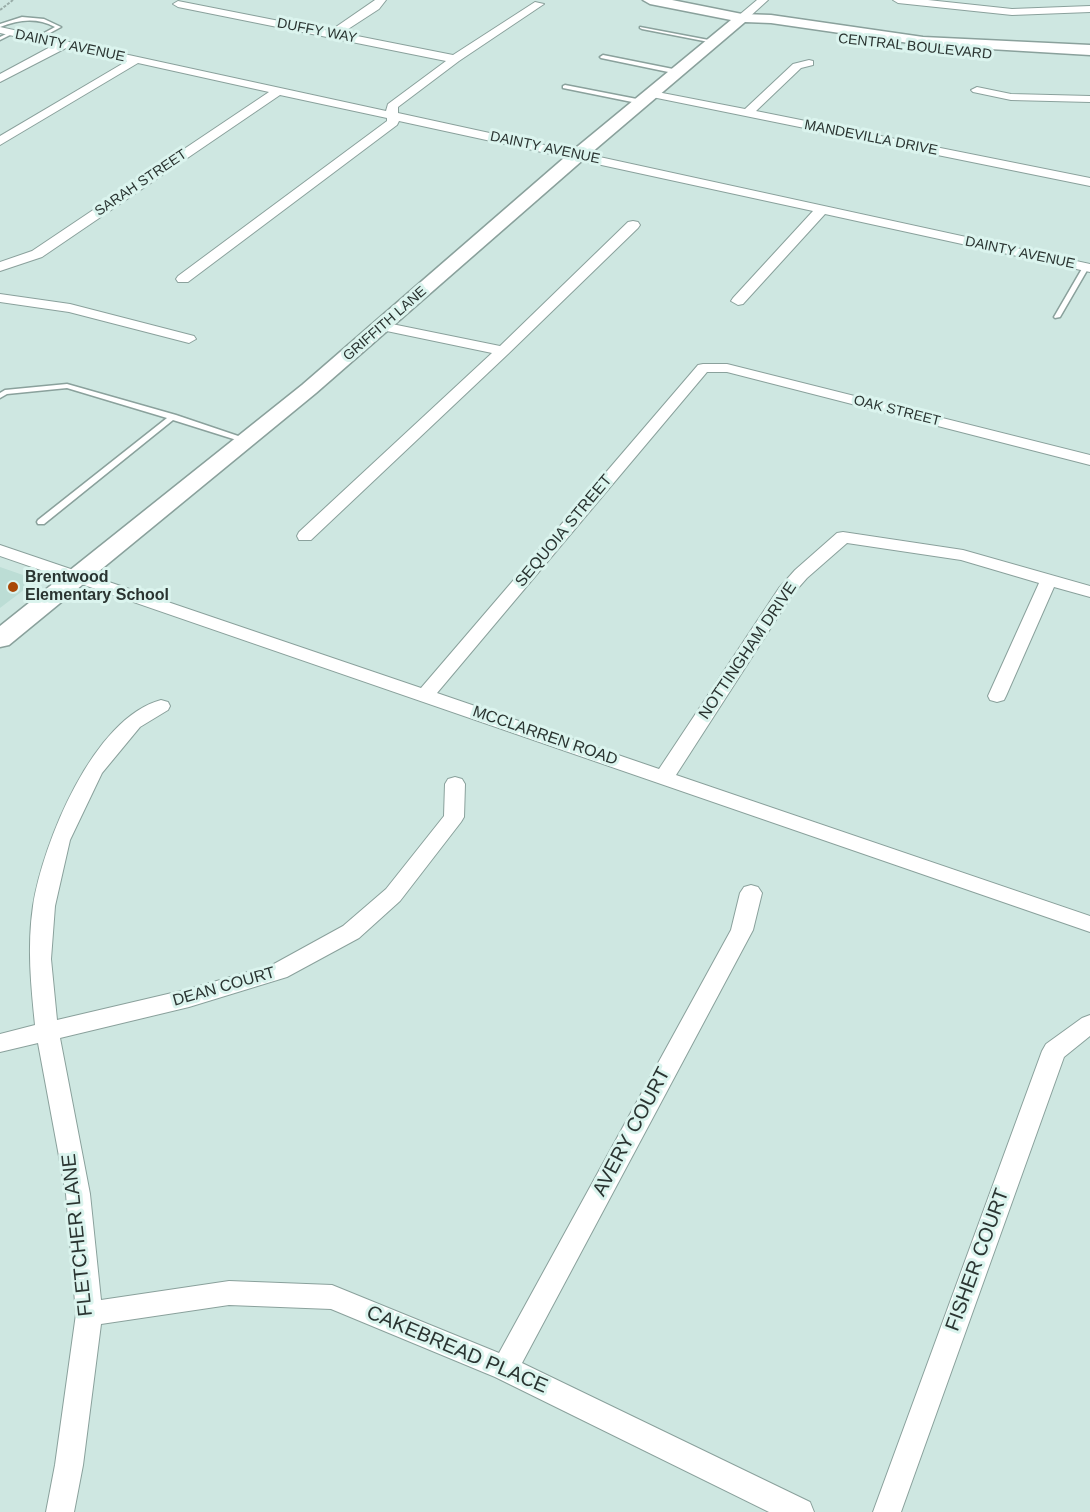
<!DOCTYPE html>
<style>
body{margin:0}
canvas{display:block;background:#cee7e1}
</style>
<canvas width="1090" height="1512"></canvas>
<script>
const c = document.querySelector('canvas').getContext('2d');
c.lineJoin = 'round';
function fill(path, color) { c.fillStyle = color; c.fill(path, 'evenodd'); }
function stroke(path, color, width, dash) { c.strokeStyle = color; c.lineWidth = width; c.lineCap = dash ? 'butt' : 'round'; c.setLineDash(dash || []); c.stroke(path); }
function label(font, color, halo, rows, align = 'center') {
  c.font = font + ' Arial,sans-serif'; c.lineWidth = 6; c.setLineDash([]); c.textBaseline = 'middle'; c.strokeStyle = halo; c.fillStyle = color; for (const [text, x, y, turn = 0] of rows) {
    c.save(); c.translate(x, y); c.rotate((+turn || 0) * Math.PI / 180); c.textAlign = isNaN(turn) ? turn : align; if (halo) c.strokeText(text, 0, 0); c.fillText(text, 0, 0); c.restore();
  }
}
const built = new Path2D(`
 M0 567 23 575 28 581 25 589 0 608Z`);
const path = new Path2D(`
 M0 10 13 0`);
const lane = new Path2D(`
 M22 17 44 19 61 27 37 40H35V38L55 27C36 17 19 20 0 27V24Z
 M640 27 714 41 716 42 714 43 642 29 640 28Z
 M10 32 14 33 0 40V37Z
 M603 55 678 70 681 72 678 74 601 58 600 57Z
 M565 85 642 100 645 102 642 104 563 88V86Z
 M1086 265 1089 267 1060 317 1055 318 1054 317 1083 267Z
 M67 384 176 415 250 440 249 442H243L173 420 44 524H38L37 522 38 520 167 418 67 388 7 394 0 398V393L5 390Z`);
const street = new Path2D(`
 M375 0H386L379 9 342 33 453 55 535 2 544 4 459 61 398 107V113L1090 264V272L825 214 743 304 738 305 731 301 733 298 813 211 399 121 397 125 188 282H178L176 279 178 276 387 121V118L280 95 42 257 0 271V262L32 251 269 92 138 63 0 145V136L127 61 66 48 0 82V74L54 45 0 33V27L386 111 388 104 446 61 178 7 173 4 178 1 330 31Z
 M757 0H768L746 20H738V16Z
 M893 0H928L1012 9 1090 6V12L1012 15 898 3Z
 M809 60 813 61V65L801 68 756 111 1090 178V186L652 97 646 94 652 91 745 109 793 64Z
 M977 87 1011 94 1090 96V102L1011 100 973 92 971 90Z
 M633 221 638 222 640 225 638 228 508 354 311 540H299L297 536 299 532 492 353 377 329 375 326 377 323 382 322 500 346 628 222Z
 M0 294 70 304 194 336 196 339 189 343 69 312 0 302Z
 M703 364H727L1090 455V465L727 372H707L437 693 659 769 779 588 795 570 837 533 843 532 963 550 1090 586V597L1054 587 1006 696 1004 700 997 702 990 700 988 696 1039 583 961 560 847 543 807 578 792 595 676 775 1090 916V932L0 556V545L421 688 698 365Z
 M161 700 168 702 170 706 168 710 140 727 102 773 70 840 55 906 51 959 57 1020 189 989 272 965 343 926 386 889 444 816 445 784 448 779 455 777 462 779 465 784 464 817 461 822 400 901 359 938 287 977 189 1007 60 1038 90 1194 101 1300 229 1281 332 1285 499 1353 731 930 740 893 744 887 751 885 758 887 762 893 753 930 522 1363 810 1502 814 1512H769L495 1377 331 1309 229 1305 101 1324 83 1465 74 1512H46L55 1465 76 1314 66 1194 38 1043 0 1052V1034L35 1025C31 986 27 946 33 906 43 843 93 718 161 700Z
 M1090 1015V1036L1064 1057 901 1512H873L1042 1051 1046 1044 1082 1018Z`);
const secondary = new Path2D(`
 M643 0H672L742 14 771 15 923 37 1090 45V55L923 45 771 23 745 22 584 159 316 393 9 645 0 647V626L302 385 572 151 731 20 650 4Z`);
const markers = [
 [13,587,6,"#a94706"]
];
const farStreetnames = [
 ["DUFFY WAY",317,31,11],
 ["DAINTY AVENUE",70,46,12],
 ["CENTRAL BOULEVARD",915,47,6],
 ["MANDEVILLA DRIVE",871,138,11],
 ["DAINTY AVENUE",545,148,12],
 ["SARAH STREET",141,183,-34],
 ["DAINTY AVENUE",1020,253,12],
 ["GRIFFITH LANE",385,324,-41],
 ["OAK STREET",897,411,14]
];
const streetNames = [
 ["SEQUOIA STREET",564,531,-50],
 ["NOTTINGHAM DRIVE",748,651,-56],
 ["MCCLARREN ROAD",545,736,19],
 ["DEAN COURT",224,987,-16]
];
const poiNames = [
 ["Brentwood",25,578],
 ["Elementary School",25,596]
];
const nearStreetnames = [
 ["AVERY COURT",632,1132,-62],
 ["FLETCHER LANE",78,1235,-96],
 ["FISHER COURT",978,1260,-70],
 ["CAKEBREAD PLACE",457,1350,23]
];
fill(built, '#bcddd5');
stroke(lane, '#8aa19c', 3);
stroke(street, '#8aa19c', 2);
stroke(secondary, '#8aa19c', 3);
stroke(path, '#99ada8', 2, [3, 1.5]);
fill(lane, '#fff');
fill(street, '#fff');
fill(secondary, '#fff');
for (const [x, y, r, color] of markers) { const dot = new Path2D(); dot.arc(x, y, r, 0, 2 * Math.PI); c.fillStyle = color; c.fill(dot); stroke(dot, '#dbf4ee', 2); }
label('14px', '#2a3431', '#dbf4ee', farStreetnames);
label('16px', '#2a3431', '#dbf4ee', streetNames);
label('bold 16px', '#2a3431', '#dbf4ee', poiNames, 'left');
label('20px', '#2a3431', '#dbf4ee', nearStreetnames);
</script>
